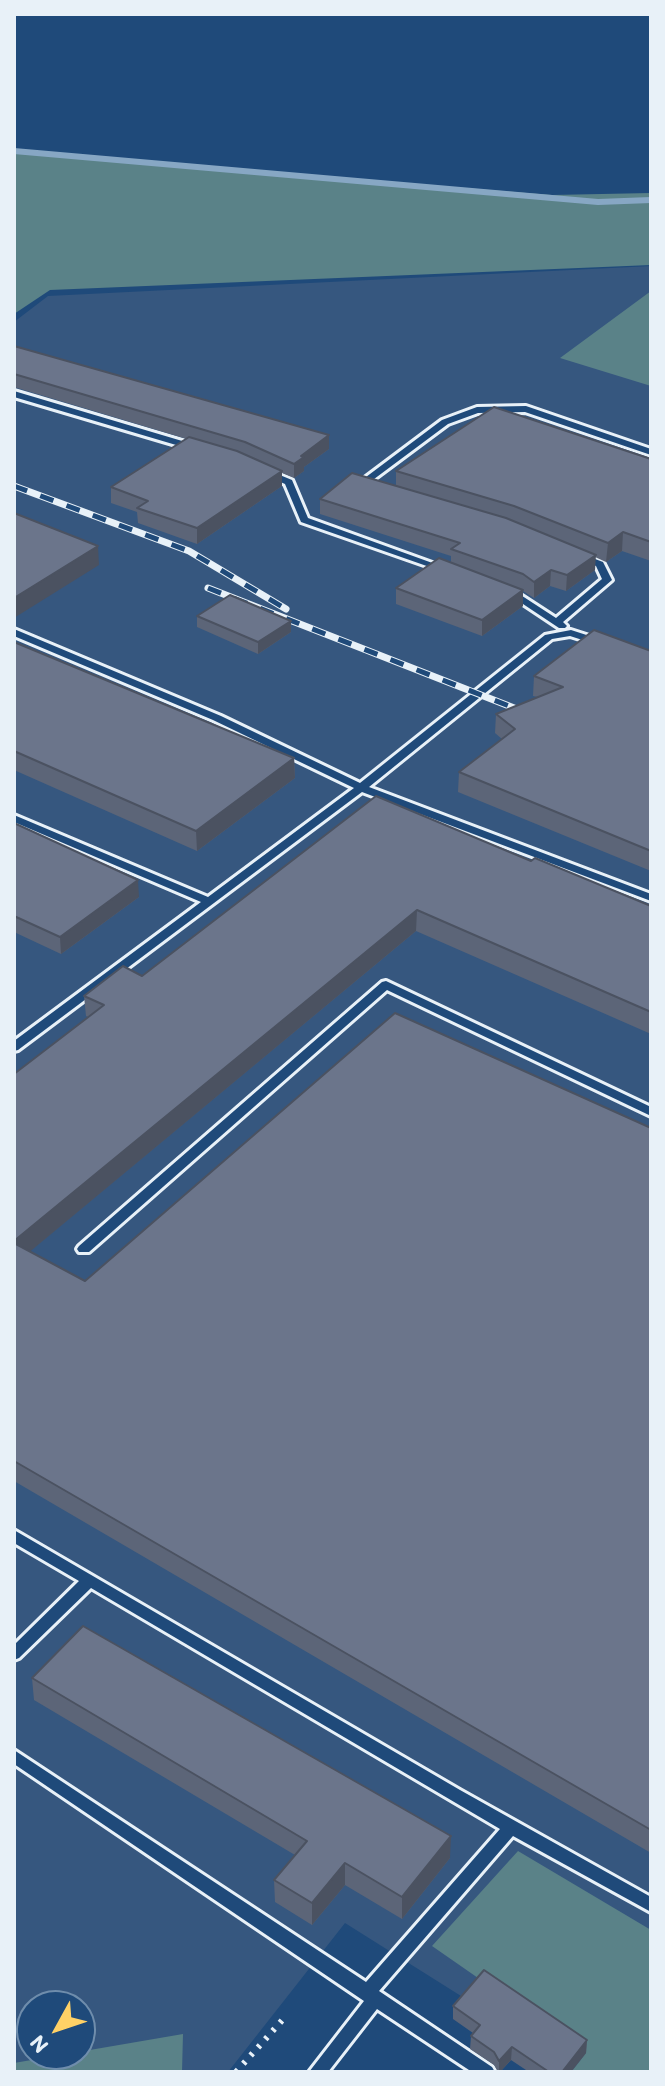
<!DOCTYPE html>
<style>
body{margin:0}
#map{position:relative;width:665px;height:2086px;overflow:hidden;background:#1f4a7a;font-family:Itim,sans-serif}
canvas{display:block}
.frame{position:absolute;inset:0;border:16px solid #e8f1f8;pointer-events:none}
.north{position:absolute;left:16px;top:1990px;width:80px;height:80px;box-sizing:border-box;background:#1f4a7a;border:2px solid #6f8dac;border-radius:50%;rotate:230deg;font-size:22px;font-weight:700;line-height:32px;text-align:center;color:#e8f1f8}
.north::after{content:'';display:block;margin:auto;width:28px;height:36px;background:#ffd166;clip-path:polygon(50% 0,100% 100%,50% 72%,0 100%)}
</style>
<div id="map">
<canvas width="665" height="2086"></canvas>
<div class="frame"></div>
<div class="north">N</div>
</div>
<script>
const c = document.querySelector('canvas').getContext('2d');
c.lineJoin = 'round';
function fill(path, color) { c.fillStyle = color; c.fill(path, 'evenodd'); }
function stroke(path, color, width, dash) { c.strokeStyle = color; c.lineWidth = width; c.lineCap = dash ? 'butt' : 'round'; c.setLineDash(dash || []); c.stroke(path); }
const built = new Path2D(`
 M651 266V2072L550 2052 345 1923 228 2072H14V322L48 296ZM32 2006H80V2054H32Z`);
const green = new Path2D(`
 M14 152 552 195 651 193V265L50 290 14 314Z
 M651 291V386L560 358Z
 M518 1851 651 1930V2072H571L586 2053 432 1946Z
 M183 2034 182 2072H14V2063Z`);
const stream = new Path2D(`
 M14 151 598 202 651 200`);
const path = new Path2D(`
 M236 2072 286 2016`);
const lane = new Path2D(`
 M14 391 199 446 200 448 196 451 193 450 14 397Z
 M526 406 651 449V455L525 412 478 413 448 424 362 488H356L354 486 442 420 477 407Z
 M270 471 292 480 308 518 449 569 444 572 441 571 301 522 285 484 267 476 265 474Z
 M582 554 603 562 612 580 563 622 567 626 565 628H559L505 592 507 590H513L556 618 602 579 596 566 579 559V555Z
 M14 629 221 716 360 783 545 635 571 630 602 640V644L598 645 570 636 552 639 369 787 651 894V901L362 792 18 1050 14 1051V1041L201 902 14 822V815L208 897 354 788 213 720 14 636Z
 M386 981 651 1107V1116L387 990 89 1252H79L77 1249 79 1246 382 982Z
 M14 1530 460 1790 651 1897V1912L513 1836 379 1991 492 2067 495 2072H472L377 2009 328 2072H309L364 2001 14 1764V1750L366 1982 500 1829 91 1588 19 1658 14 1660V1645L79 1581 14 1543Z`);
const rail = new Path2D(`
 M14 486 189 551 286 609
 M208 588 532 715`);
const wall = new Path2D(`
 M14 346 329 449 304 467V471L294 478 282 473V486L197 544 138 523 137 512 111 503V487L187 439 14 387Z
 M651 459V561L622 551 606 562 595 557V570L566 591 550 586 534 598 523 591V606L482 636 396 604V588L451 562V556L320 514V499L396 486V471Z
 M197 616 291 621V632L258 654 197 627Z
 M14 642 294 758 295 778 197 851 14 770Z
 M651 651V871L458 792 459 772 502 739 495 733 496 714 538 697 533 696 534 676Z
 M14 823 139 897 61 954 14 932Z
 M531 861 651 906V1034L416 931 30 1251 85 1281 651 1128V1853L14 1481V1074L88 1017 86 1016 84 996 142 976Z
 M32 1678 450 1858 402 1919 345 1885 312 1925 275 1902 274 1880 295 1855 34 1700Z
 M453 2006 587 2040 586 2053 571 2072H529L511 2060 500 2072H498L494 2065 470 2049 471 2036 473 2033 453 2019Z`);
const shadedWall = new Path2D(`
 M329 435V449L304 467V471L294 478V464L301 456Z
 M282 471V486L197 544V528Z
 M623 532 622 551 606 562 608 543Z
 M98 546 99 565 14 618V598Z
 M596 555 595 570 566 591 567 575Z
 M551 570 550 586 534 598V582Z
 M523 590V606L482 636V620Z
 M291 621V632L258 654V642Z
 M294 758 295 778 197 851 196 831Z
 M138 880 139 897 61 954 60 937Z
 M417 910 416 931 15 1264 14 1241Z
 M451 1836 450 1858 402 1919V1897Z
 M345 1863V1885L312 1925V1903Z
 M587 2040 586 2053 571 2072H562Z
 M512 2047 511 2060 500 2072H499V2061Z`);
const building = new Path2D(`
 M14 346 329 435 301 456 304 457 294 464 245 442 14 374Z
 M494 407 651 459V542L623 532 608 543 514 506 396 471Z
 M189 437 237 451 282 471 197 528 137 508 148 501 111 487Z
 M352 473 506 518 596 555 567 575 551 570 534 582 523 574 451 549 460 543 320 499Z
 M14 513 98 546 14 598Z
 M439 558 523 590 482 620 396 588Z
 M230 595 291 621 258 642 197 616Z
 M594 630 651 651V851L459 772 515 729 496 714 563 687 534 676Z
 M14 642 294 758 196 831 14 751Z
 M376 796 531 861 535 858 651 906V1012L417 910 14 1241V1074L104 1005 84 996 123 966 142 976Z
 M14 823 138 880 60 937 14 916Z
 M395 1013 651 1128V1830L14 1461V1243L85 1281Z
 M83 1626 451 1836 402 1897 345 1863 312 1903 274 1880 307 1841 32 1678Z
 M484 1970 587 2040 562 2072H549L512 2047 499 2061 494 2052 471 2036 480 2025 453 2006Z`);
fill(built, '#36577f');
fill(green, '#5a8288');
stroke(stream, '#87a7c4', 6);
stroke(lane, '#e8f1f8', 6);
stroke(path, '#e8f1f8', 6, [3, 8]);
fill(lane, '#1f4a7a');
stroke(rail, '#e8f1f8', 7);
stroke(rail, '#1f4a7a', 5, [14]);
fill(wall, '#5c6578');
fill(shadedWall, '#4b5261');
fill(building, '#6b758b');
stroke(building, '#4b5261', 2);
</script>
